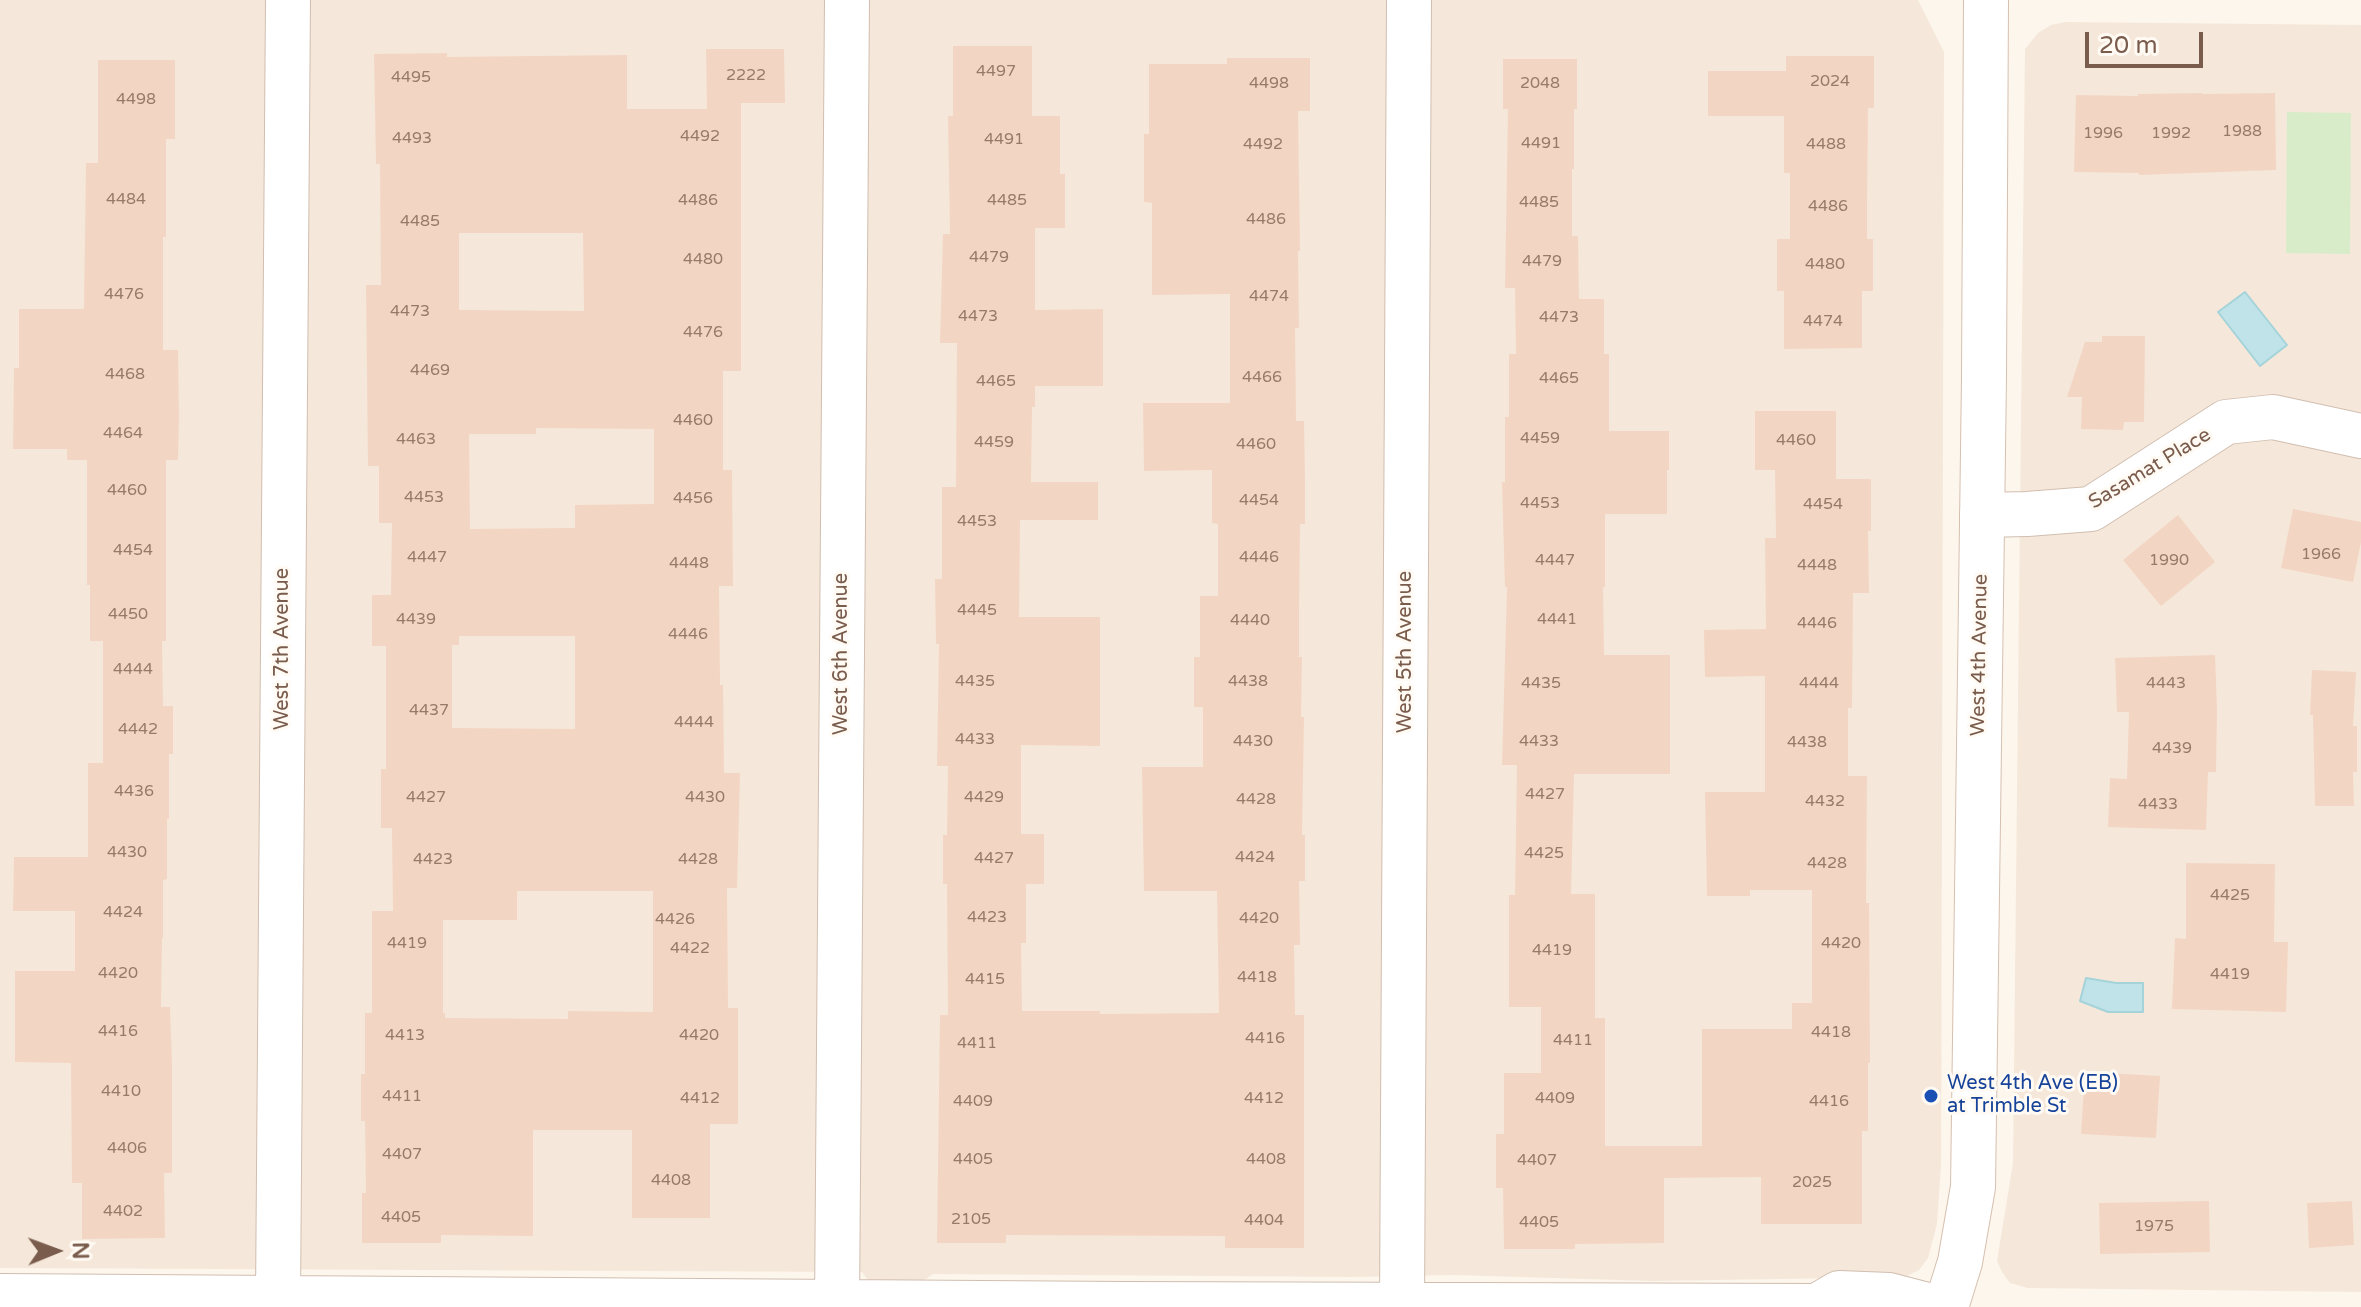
<!DOCTYPE html>
<style>
body{margin:0}
#map{position:relative;width:2361px;height:1307px;overflow:hidden;background:#fdf6ec;font-family:"Varela Round",sans-serif}
canvas{display:block}
.north{position:absolute;left:16px;top:1211px;width:80px;height:80px;-webkit-text-stroke:6px #fffaf3;paint-order:stroke;rotate:89deg;font-size:22px;font-weight:700;line-height:32px;text-align:center;color:#7a5c4d}
.north::after{content:'';display:block;margin:auto;width:28px;height:36px;background:#7a5c4d;clip-path:polygon(50% 0,100% 100%,50% 72%,0 100%)}
.scale{position:absolute;left:2085px;top:32px;width:118px;height:36px;box-sizing:border-box;border:4px solid #7a5c4d;border-top:0;padding-left:10px;font-size:24px;line-height:28px;white-space:nowrap;color:#7a5c4d;-webkit-text-stroke:6px #fffaf3;paint-order:stroke}
</style>
<div id="map">
<canvas width="2361" height="1307"></canvas>
<div class="north">N</div>
<div class="scale">20 m</div>
</div>
<script>
const c = document.querySelector('canvas').getContext('2d');
c.lineJoin = 'round';
function fill(path, color) { c.fillStyle = color; c.fill(path, 'evenodd'); }
function stroke(path, color, width, dash) { c.strokeStyle = color; c.lineWidth = width; c.lineCap = dash ? 'butt' : 'round'; c.setLineDash(dash || []); c.stroke(path); }
function label(font, color, halo, rows, align = 'center') {
  c.font = font + ' "Varela Round",sans-serif'; c.lineWidth = 6; c.setLineDash([]); c.textBaseline = 'middle'; c.strokeStyle = halo; c.fillStyle = color; for (const [text, x, y, turn = 0] of rows) {
    c.save(); c.translate(x, y); c.rotate((+turn || 0) * Math.PI / 180); c.textAlign = isNaN(turn) ? turn : align; if (halo) c.strokeText(text, 0, 0); c.fillText(text, 0, 0); c.restore();
  }
}
const residential = new Path2D(`
 M0 0H1918L1944 52 1941 1165 1937 1224 1928 1258 1919 1270 1905 1277 1652 1281 1454 1275 1352 1277 933 1274 917 1285 869 1281 862 1272 0 1268Z
 M2065 22 2361 25V1292L2028 1288 2010 1283 2002 1272 1997 1261 2013 1163 2025 49 2038 33 2051 25Z`);
const green = new Path2D(`
 M2287 112 2351 113 2350 254 2286 253Z`);
const water = new Path2D(`
 M2245 292 2287 345 2260 366 2218 312Z
 M2086 978 2116 983H2143V1012H2108L2080 1001Z`);
const building = new Path2D(`
 M953 46H1032V116H1060V174H1065V228H1035V310L1103 309V386H1035V407H1032L1031 482H1098V520H1020L1019 617H1100V746L1021 745V834H1044V884H1026V943H1021L1022 1011H1100V1014L1219 1013 1217 891H1144L1142 767H1203V707H1194V657H1200V596H1218V524L1212 523V470L1144 471 1143 403H1230V294L1152 295V203L1144 202V134H1149V64H1227V58H1310V111H1298L1300 251H1298L1299 328H1295L1296 421H1304L1305 478V524H1300L1299 612V657H1302L1301 717H1304L1302 835H1305V881H1299L1300 945H1294L1295 1015H1304V1248H1225V1236L1006 1235V1243H937L940 1015H948L947 884H943V835H947L948 766H937L939 644H936L935 579H942V487H956L957 343H940L943 234H950L948 116H953Z
 M706 49H784L785 103H741V371H723V470H732L733 586H719L720 685H723L724 773H740L737 888H727L728 1008H738V1124H710V1218H632V1130H533V1236L441 1235V1243H362V1193H366L365 1121H361V1074H365V1013H372V911H393L392 828H381V769H386V646H372V595H391L392 523H379V466H368L366 285H381L380 164H376L374 54 447 53V57L627 55V109H707ZM459 233H583L584 311 459 310ZM536 428 654 429V504L575 505V528L470 529 469 434H536ZM459 636H575V729L452 728V645H459ZM517 891H653V1012L568 1011V1019L445 1018V1013H443V920H517Z
 M1786 56H1874V108H1868L1867 203V239H1873V291H1862V348L1784 349V291H1777V239H1790V173H1784V116H1708V71H1786Z
 M1503 59H1577V109H1574V169H1572V236H1578L1579 299H1604V354H1609V431H1669V470H1667V514H1605V587H1603L1604 655H1670V774H1574L1571 894H1595V1018H1605V1146H1702V1029H1792V1003H1812V890H1750V896H1707L1705 792H1765V676L1705 677 1704 630 1766 629 1765 538H1776L1775 470H1755V411H1836V479H1871V531H1868L1869 593H1853L1852 708H1848V776H1867L1866 903H1869L1870 1063H1868V1131H1862V1224H1761V1177L1664 1178V1243L1575 1244V1249H1504L1503 1188H1496V1134H1504V1073H1541V1007H1509V895H1515L1517 765H1502L1507 587H1505L1502 482H1505V417H1509V354H1516L1515 288H1505L1508 109H1503Z
 M98 60H175V139H166V237H163V350H178L179 417 178 460H166V641H162L163 706H173V754H169V819H167V879L163 880V938H162L161 1007H170L172 1065V1173H164L165 1238 82 1239V1183H72L71 1063 15 1062V971H75V911H13L14 857H88V763H103V641H90V585H87V460H67V449H13L14 368H19V309H84L86 163H98Z
 M2202 93V94L2275 93 2276 170 2139 175V173L2074 172 2076 95 2138 96V94Z
 M2102 336H2145L2144 422H2124L2123 430 2081 429 2082 397H2067L2085 342H2102Z
 M2293 509 2361 522V542L2353 582 2281 568Z
 M2178 515 2215 562 2161 606 2123 560Z
 M2215 655 2217 709 2216 772H2208L2206 830 2108 827 2110 778 2127 779 2129 712H2117L2115 658Z
 M2312 670 2356 672 2353 726H2357V772H2353L2354 806H2315L2313 715H2310Z
 M2186 863 2275 864 2274 942H2288L2286 1012 2172 1009 2175 938 2186 939Z
 M2085 1072 2160 1076 2156 1138 2081 1134Z
 M2209 1201 2210 1252 2100 1254 2099 1203Z
 M2352 1201 2354 1245 2309 1248 2307 1203Z`);
const minor = new Path2D(`
 M1982 515 2027 514 2091 509 2226 422 2273 417 2361 436
 M0 1296 1123 1304 1817 1306 1839 1293 1889 1295 1935 1307
 M278 1298 288 0
 M1402 1304 1409 0
 M837 1307 847 0`);
const secondary = new Path2D(`
 M1946 1307 1960 1262 1973 1187 1984 377 1986 0`);
const markers = [
 [1931,1096,8,"#1a4fb4"]
];
const numberNames = [
 ["4497",996,72],
 ["2222",746,76],
 ["4495",411,78],
 ["2024",1830,82],
 ["4498",1269,84],
 ["2048",1540,84],
 ["4498",136,100],
 ["1988",2242,132],
 ["1996",2103,134],
 ["1992",2171,134],
 ["4492",700,137],
 ["4493",412,139],
 ["4491",1004,140],
 ["4491",1541,144],
 ["4492",1263,145],
 ["4488",1826,145],
 ["4484",126,200],
 ["4486",698,201],
 ["4485",1007,201],
 ["4485",1539,203],
 ["4486",1828,207],
 ["4486",1266,220],
 ["4485",420,222],
 ["4479",989,258],
 ["4480",703,260],
 ["4479",1542,262],
 ["4480",1825,265],
 ["4476",124,295],
 ["4474",1269,297],
 ["4473",410,312],
 ["4473",978,317],
 ["4473",1559,318],
 ["4474",1823,322],
 ["4476",703,333],
 ["4469",430,371],
 ["4468",125,375],
 ["4466",1262,378],
 ["4465",1559,379],
 ["4465",996,382],
 ["4460",693,421],
 ["4464",123,434],
 ["4459",1540,439],
 ["4463",416,440],
 ["4460",1796,441],
 ["4459",994,443],
 ["4460",1256,445],
 ["4460",127,491],
 ["4453",424,498],
 ["4456",693,499],
 ["4454",1259,501],
 ["4453",1540,504],
 ["4454",1823,505],
 ["4453",977,522],
 ["4454",133,551],
 ["1966",2321,555],
 ["4447",427,558],
 ["4446",1259,558],
 ["4447",1555,561],
 ["1990",2169,561],
 ["4448",689,564],
 ["4448",1817,566],
 ["4445",977,611],
 ["4450",128,615],
 ["4439",416,620],
 ["4441",1557,620],
 ["4440",1250,621],
 ["4446",1817,624],
 ["4446",688,635],
 ["4444",133,670],
 ["4435",975,682],
 ["4438",1248,682],
 ["4435",1541,684],
 ["4444",1819,684],
 ["4443",2166,684],
 ["4437",429,711],
 ["4444",694,723],
 ["4442",138,730],
 ["4433",975,740],
 ["4430",1253,742],
 ["4433",1539,742],
 ["4438",1807,743],
 ["4439",2172,749],
 ["4436",134,792],
 ["4427",1545,795],
 ["4427",426,798],
 ["4430",705,798],
 ["4429",984,798],
 ["4428",1256,800],
 ["4432",1825,802],
 ["4433",2158,805],
 ["4430",127,853],
 ["4425",1544,854],
 ["4424",1255,858],
 ["4427",994,859],
 ["4423",433,860],
 ["4428",698,860],
 ["4428",1827,864],
 ["4425",2230,896],
 ["4424",123,913],
 ["4423",987,918],
 ["4420",1259,919],
 ["4426",675,920],
 ["4419",407,944],
 ["4420",1841,944],
 ["4422",690,949],
 ["4419",1552,951],
 ["4420",118,974],
 ["4419",2230,975],
 ["4418",1257,978],
 ["4415",985,980],
 ["4416",118,1032],
 ["4418",1831,1033],
 ["4413",405,1036],
 ["4420",699,1036],
 ["4416",1265,1039],
 ["4411",1573,1041],
 ["4411",977,1044],
 ["4410",121,1092],
 ["4411",402,1097],
 ["4412",700,1099],
 ["4412",1264,1099],
 ["4409",1555,1099],
 ["4409",973,1102],
 ["4416",1829,1102],
 ["4406",127,1149],
 ["4407",402,1155],
 ["4405",973,1160],
 ["4408",1266,1160],
 ["4407",1537,1161],
 ["4408",671,1181],
 ["2025",1812,1183],
 ["4402",123,1212],
 ["4405",401,1218],
 ["2105",971,1220],
 ["4404",1264,1221],
 ["4405",1539,1223],
 ["1975",2154,1227]
];
const streetNames = [
 ["Sasamat Place",2150,469,-31],
 ["West 7th Avenue",283,649,-90],
 ["West 5th Avenue",1406,652,-90],
 ["West 6th Avenue",842,654,-90],
 ["West 4th Avenue",1980,655,-89]
];
const transitNames = [
 ["West 4th Ave (EB)",1947,1084],
 ["at Trimble St",1947,1107]
];
fill(residential, '#f5e8da');
fill(green, '#d8ecc9');
fill(water, '#bfe3e8');
stroke(water, '#a5d3da', 2);
fill(building, '#f3d5c3');
stroke(minor, '#d1beb0', 46);
stroke(secondary, '#d6c0b0', 46);
stroke(minor, '#fff', 44);
stroke(secondary, '#fff', 44);
for (const [x, y, r, color] of markers) { const dot = new Path2D(); dot.arc(x, y, r, 0, 2 * Math.PI); c.fillStyle = color; c.fill(dot); stroke(dot, '#fffaf3', 3); }
label('16px', '#987a6a', null, numberNames);
label('20px', '#7a5c4d', '#fffaf3', streetNames);
label('20px', '#164399', '#fffaf3', transitNames, 'left');
</script>
